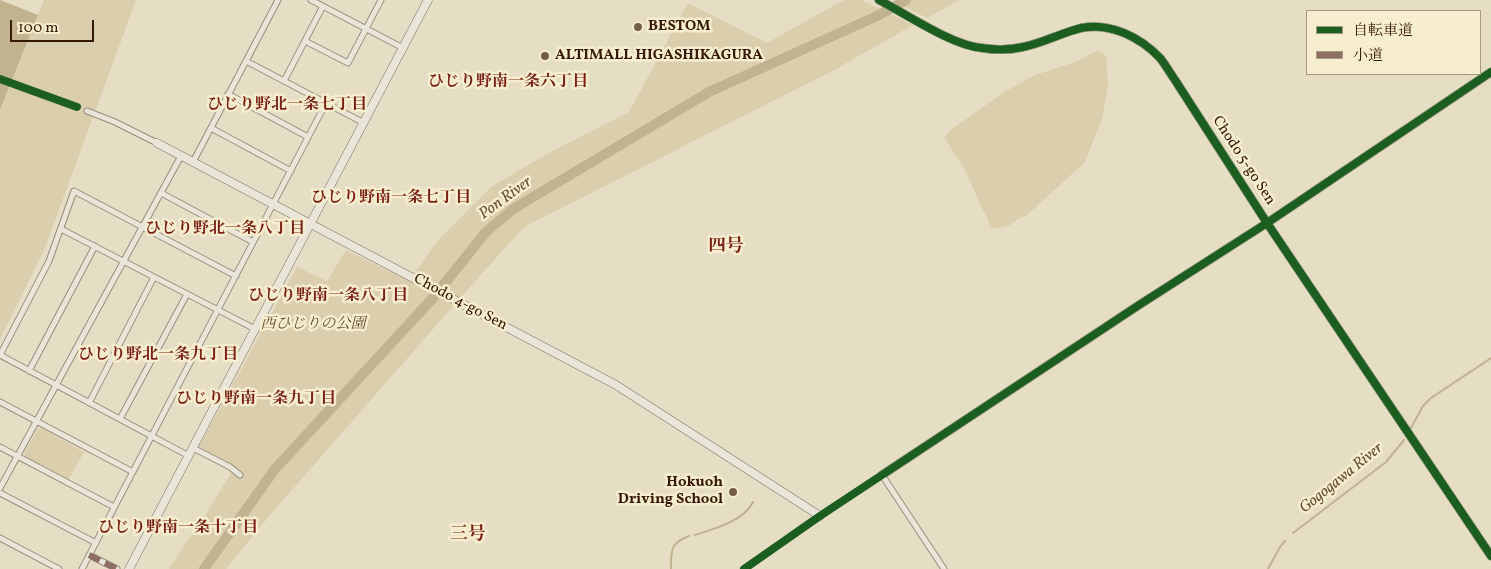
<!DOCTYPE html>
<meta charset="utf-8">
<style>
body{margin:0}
#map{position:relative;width:1491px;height:569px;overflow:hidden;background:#e5ddc4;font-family:Vollkorn,"Noto Serif JP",serif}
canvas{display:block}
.legend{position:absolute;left:1306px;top:10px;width:175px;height:65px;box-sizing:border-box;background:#f7eed0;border:1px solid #aa987e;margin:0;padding:6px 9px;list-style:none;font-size:15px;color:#371804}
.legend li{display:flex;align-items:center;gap:10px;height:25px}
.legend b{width:25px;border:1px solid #aa987e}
.scale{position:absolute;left:10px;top:20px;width:84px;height:22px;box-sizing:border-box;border:2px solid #371804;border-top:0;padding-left:6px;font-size:15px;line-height:18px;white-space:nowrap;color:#371804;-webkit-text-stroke:4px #f7eed0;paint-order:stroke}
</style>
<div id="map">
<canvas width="1491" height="569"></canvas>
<ul class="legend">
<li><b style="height:6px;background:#1b5e20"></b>自転車道</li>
<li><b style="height:6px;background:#8d6e63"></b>小道</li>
</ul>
<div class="scale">100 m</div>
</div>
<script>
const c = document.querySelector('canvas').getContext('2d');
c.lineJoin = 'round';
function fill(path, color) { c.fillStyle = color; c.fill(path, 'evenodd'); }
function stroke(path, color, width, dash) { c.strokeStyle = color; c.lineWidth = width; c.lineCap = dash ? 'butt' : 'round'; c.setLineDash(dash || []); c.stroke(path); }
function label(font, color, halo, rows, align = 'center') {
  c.font = font + ' Vollkorn,"Noto Serif JP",serif'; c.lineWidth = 5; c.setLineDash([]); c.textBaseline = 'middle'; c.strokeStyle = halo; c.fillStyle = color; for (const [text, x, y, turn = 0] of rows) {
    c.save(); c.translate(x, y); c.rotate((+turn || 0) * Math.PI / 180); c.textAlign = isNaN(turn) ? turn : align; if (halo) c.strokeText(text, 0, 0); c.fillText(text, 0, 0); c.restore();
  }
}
const green = new Path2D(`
 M44 0H136L45 248 0 339V111Z
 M844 0H861L913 25 834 70 524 227 460 298 414 274 439 239 491 187 558 148 629 112 688 3 767 43Z
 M893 0H959L927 18Z
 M1098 50 1106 56 1108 84 1102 119 1085 162 1026 216 1021 217 1010 225 994 229 989 226 988 219 980 204 965 170 944 137 953 128 1006 91 1035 75 1076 62Z
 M346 250 455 304 270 515 226 569H169L205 515 235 467 198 448 297 267 327 281Z
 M41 428 84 452 69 479 25 457 24 453 38 429Z`);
const water = new Path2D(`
 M0 0 38 15 0 110Z`);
const stream = new Path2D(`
 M1411 428 1423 406 1431 398 1491 358
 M1293 533 1386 462 1404 440
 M695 535C714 529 744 521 753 502
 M671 569C671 551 670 543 689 536
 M1268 569 1280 547 1285 541`);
const river = new Path2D(`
 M204 569 275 469 433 298 486 232 513 209 709 92 877 16 906 0`);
const street = new Path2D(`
 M311 0 403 48
 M305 41 348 63 381 0
 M246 61 364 123
 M284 81 323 6
 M228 94 308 137
 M87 111 115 122 157 143
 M211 128 291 171
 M193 162 278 0
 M161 193 253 242
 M61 229 255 329
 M0 355 49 261 74 191 236 276
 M0 355 189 456
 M29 371 95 246
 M0 402 133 472
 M89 403 154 277
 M120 419 187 294
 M0 447 114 507
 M193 448 230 467 240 475
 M0 488 181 156
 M0 493 96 543
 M0 538 59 569
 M89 555 117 569
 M82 569 326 103
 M744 569 816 518 882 475 944 569`);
const secondary = new Path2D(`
 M879 0C906 14 953 46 982 48 995 50 1010 50 1023 47 1043 43 1061 33 1081 28 1110 22 1140 37 1160 58 1165 64 1170 73 1175 80L1267 223 1491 556
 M157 143 616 385 820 516
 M882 475 1139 305 1267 223 1491 72
 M129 569 428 0`);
const quiet = new Path2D(`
 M89 555 117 569`);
const cycleway = new Path2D(`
 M879 0C906 14 953 46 982 48 995 50 1010 50 1023 47 1043 43 1061 33 1081 28 1110 22 1140 37 1160 58 1165 64 1170 73 1175 80L1267 223 1491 556
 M0 79 77 107
 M744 569 820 516 1139 305 1267 223 1491 72`);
const markers = [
 [638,27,5,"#745d47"],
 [545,56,5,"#745d47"],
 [733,492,5,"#745d47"]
];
const poiNames = [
 ["BESTOM",648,27],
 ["ALTIMALL HIGASHIKAGURA",555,56],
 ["Hokuoh",723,483,"right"],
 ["Driving School",723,500,"right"]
];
const streetNames = [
 ["Chodo 5-go Sen",1243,161,57],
 ["Chodo 4-go Sen",460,303,28]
];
const parkNames = [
 ["西ひじりの公園",313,325]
];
const neighbourhoodNames = [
 ["ひじり野南一条六丁目",508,83],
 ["ひじり野北一条七丁目",287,106],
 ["ひじり野南一条七丁目",391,199],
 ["ひじり野北一条八丁目",225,230],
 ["ひじり野南一条八丁目",328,297],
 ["ひじり野北一条九丁目",158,356],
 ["ひじり野南一条九丁目",256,400],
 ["ひじり野南一条十丁目",178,529]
];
const waterNames = [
 ["Pon River",506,199,-36],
 ["Gogogawa River",1342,479,-39]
];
const quarterNames = [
 ["四号",726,248],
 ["三号",468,536]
];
fill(green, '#dbceac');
fill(water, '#c1b290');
stroke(stream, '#c1b290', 2);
stroke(river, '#c1b290', 10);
stroke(street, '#968d7c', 7);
stroke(secondary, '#7c7364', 9);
stroke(street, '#e9e6d9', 5);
stroke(secondary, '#e9e6d9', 8);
stroke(quiet, '#8d6e63', 6, [12, 6]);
stroke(cycleway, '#1b5e20', 8);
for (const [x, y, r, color] of markers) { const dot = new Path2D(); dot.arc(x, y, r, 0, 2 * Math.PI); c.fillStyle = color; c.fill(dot); stroke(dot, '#f7eed0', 2); }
label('bold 15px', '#371804', '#f7eed0', poiNames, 'left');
label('15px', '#371804', '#f7eed0', streetNames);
label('italic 15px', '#664b31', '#f7eed0', parkNames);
label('bold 16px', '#7a1f14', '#f7eed0', neighbourhoodNames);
label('italic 16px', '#684e33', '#f7eed0', waterNames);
label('bold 18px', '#7a1f14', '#f7eed0', quarterNames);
</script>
